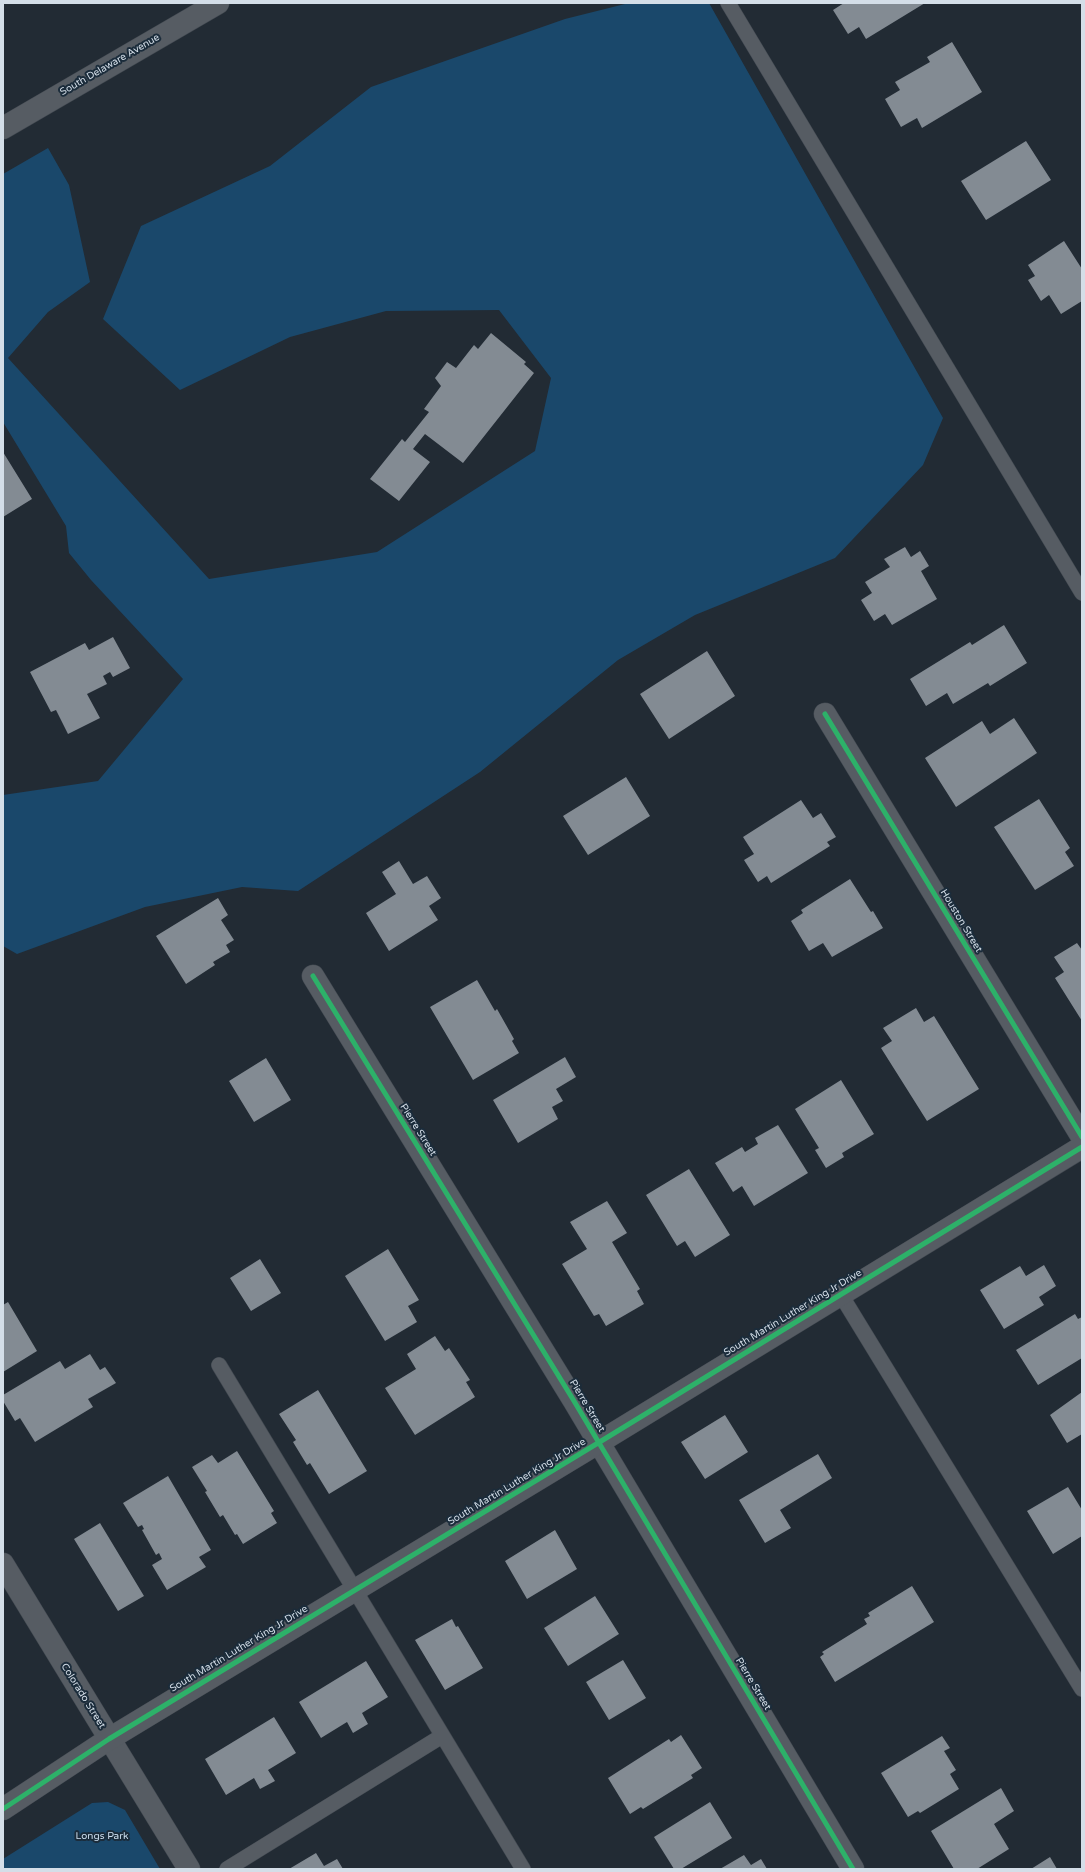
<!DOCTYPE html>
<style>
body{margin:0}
#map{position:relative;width:1085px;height:1872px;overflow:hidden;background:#222b34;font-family:"Varela Round",sans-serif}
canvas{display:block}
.frame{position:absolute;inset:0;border:4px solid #d4dee8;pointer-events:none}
</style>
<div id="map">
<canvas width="1085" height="1872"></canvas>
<div class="frame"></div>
</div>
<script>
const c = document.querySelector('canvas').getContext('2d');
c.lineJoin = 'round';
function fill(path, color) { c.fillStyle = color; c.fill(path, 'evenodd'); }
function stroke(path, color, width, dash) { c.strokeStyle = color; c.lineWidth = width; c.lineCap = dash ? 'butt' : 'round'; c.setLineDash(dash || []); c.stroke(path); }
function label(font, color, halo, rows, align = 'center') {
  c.font = font + ' "Varela Round",sans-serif'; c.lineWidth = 4; c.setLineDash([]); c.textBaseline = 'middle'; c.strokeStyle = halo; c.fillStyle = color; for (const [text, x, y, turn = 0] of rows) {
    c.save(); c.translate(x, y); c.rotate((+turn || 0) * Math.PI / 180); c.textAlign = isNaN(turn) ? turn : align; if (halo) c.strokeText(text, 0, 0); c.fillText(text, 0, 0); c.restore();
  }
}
const green = new Path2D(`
 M629 3H709L943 418 923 465 835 558 695 615 618 660 480 772 298 891 242 887 145 907 17 954 3 946V795L98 781 183 679 91 580 69 553 66 526 3 422V174L48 148 69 185 90 282 48 312 8 358 209 579 377 552 535 451 551 378 499 310 386 311 290 337 180 390 103 319 141 226 270 166 371 87 565 19Z
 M108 1802 125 1810 160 1869H3V1859L92 1803Z`);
const building = new Path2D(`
 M844 3H925L866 39 859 27 848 34 833 10Z
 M952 42 982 92 922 128 917 118 901 127 885 99 900 90 895 82 930 62 927 57Z
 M1026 141 1051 180 986 220 961 181Z
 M1064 241 1082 269V301L1061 314 1049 295 1041 301 1028 280 1035 276 1028 265Z
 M491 333 526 362 524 364 534 373 463 463 425 434 413 449 430 462 399 501 370 479 402 439 405 442 429 412 424 409 441 386 435 378 447 362 456 368 474 345 478 349Z
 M3 452 32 499 3 517Z
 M905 547 911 557 920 551 929 566 921 571 937 599 892 625 885 614 874 621 861 600 872 593 865 582 890 567 884 559Z
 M1004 625 1027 663 990 686 988 683 953 704 947 693 926 706 910 679 970 642 972 645Z
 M113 637 130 668 113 677 110 672 103 676 107 684 87 694 100 718 68 734 56 710 51 712 30 672 85 643 89 650Z
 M707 651 735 696 669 739 640 694Z
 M1014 718 1037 753 956 807 925 758 982 721 990 734Z
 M626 777 650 816 588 855 563 816Z
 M1039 799 1070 848 1065 852 1074 866 1035 890 994 827Z
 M801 800 813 818 821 813 836 837 827 842 830 846 771 883 767 876 758 882 744 860 754 854 743 837Z
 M399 861 413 884 427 876 441 898 429 906 438 920 389 951 366 913 396 894 382 872Z
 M850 879 871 912 873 911 883 928 832 957 823 943 809 951 791 921 803 913 801 910Z
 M218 898 228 915 221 920 234 940 226 945 230 952 213 962 215 965 186 984 156 936Z
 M1077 943 1082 950V1021L1055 978 1064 972 1054 957Z
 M477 980 495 1011 497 1009 514 1039 512 1041 519 1053 473 1080 430 1007Z
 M916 1008 924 1022 934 1016 979 1089 927 1121 881 1048 892 1041 883 1028Z
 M565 1057 576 1077 556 1089 563 1101 552 1107 558 1119 518 1143 493 1100Z
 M266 1058 291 1100 254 1122 229 1081Z
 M841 1080 874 1134 842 1153 844 1157 826 1168 815 1150 819 1148 795 1109Z
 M778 1125 808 1173 754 1206 742 1186 733 1192 715 1163 742 1147 745 1152 758 1144 755 1138Z
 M689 1169 730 1235 695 1257 685 1241 677 1246 646 1195Z
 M607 1201 627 1233 612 1242 640 1289 637 1291 644 1304 606 1326 599 1314 594 1316 562 1264 587 1249 570 1222Z
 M388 1249 419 1300 408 1306 417 1322 385 1341 345 1276Z
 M260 1259 281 1293 251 1311 230 1278Z
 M1044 1265 1056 1286 1039 1297 1044 1305 1004 1329 980 1290 1020 1266 1026 1276Z
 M8 1302 37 1351 3 1372V1305Z
 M1075 1314 1078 1319 1082 1317V1358L1038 1385 1016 1350Z
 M435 1336 445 1351 449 1348 470 1380 466 1382 475 1397 415 1435 385 1388 416 1369 407 1354Z
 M90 1354 100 1370 105 1367 116 1383 88 1399 93 1407 35 1442 20 1418 15 1421 3 1401V1395L60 1361 65 1369Z
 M318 1390 367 1471 329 1494 310 1463 307 1465 293 1442 296 1440 279 1414Z
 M1082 1392V1434L1067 1443 1050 1415Z
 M725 1415 748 1452 705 1479 681 1442Z
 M237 1451 274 1511 271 1513 277 1523 243 1544 237 1534 235 1535 223 1515 220 1517 205 1492 207 1491 192 1467 212 1455 218 1463Z
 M818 1454 832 1478 780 1510 791 1528 765 1543 739 1500Z
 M168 1476 211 1550 199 1557 206 1567 167 1590 152 1565 162 1559 159 1553 156 1555 142 1530 144 1529 142 1525 138 1527 123 1503Z
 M1068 1487 1082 1510V1536L1053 1554 1027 1511Z
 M100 1523 144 1596 118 1611 74 1539Z
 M555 1530 577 1569 527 1599 505 1561Z
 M912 1586 934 1622 835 1682 820 1657 824 1654 822 1652 867 1624 864 1619 870 1616 868 1613Z
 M595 1596 619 1634 568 1666 544 1628Z
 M452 1619 456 1627 458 1626 483 1668 445 1690 415 1640Z
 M623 1660 646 1698 609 1720 586 1682Z
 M366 1661 388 1697 362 1713 368 1724 353 1733 347 1722 321 1738 299 1702Z
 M274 1717 296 1753 268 1770 275 1781 260 1789 254 1778 226 1795 205 1759Z
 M681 1735 702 1768 691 1775 693 1778 643 1809 641 1807 630 1814 608 1778 669 1739 671 1742Z
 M942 1736 950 1748 944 1751 956 1770 950 1774 959 1789 920 1813 918 1811 908 1817 881 1773Z
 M1001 1788 1014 1811 994 1824 1009 1849 977 1869H954L931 1831Z
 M710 1802 732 1838 681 1869H674L654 1837Z
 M316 1853 324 1866 337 1859 343 1869H289Z
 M744 1855 751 1865 761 1859 767 1869H720Z
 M1050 1857 1057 1869H1031Z`);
const service = new Path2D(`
 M728 3 1082 593
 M841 1295 1082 1689
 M219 1365 523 1869
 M227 1869 442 1736`);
const minor = new Path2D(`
 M3 128 218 3
 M825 714 1082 1137
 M313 976 574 1401 853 1869
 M3 1564 189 1869`);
const tertiary = new Path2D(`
 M3 1809 109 1739 598 1443 1082 1147`);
const cycleway = new Path2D(`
 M825 714 1082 1137
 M313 976 574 1401 853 1869
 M3 1809 109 1739 598 1443 1082 1147`);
const streetNames = [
 ["South Delaware Avenue",110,65,-30],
 ["Houston Street",961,921,59],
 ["Pierre Street",418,1130,58],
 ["South Martin Luther King Jr Drive",793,1313,-31],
 ["Pierre Street",587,1406,59],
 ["South Martin Luther King Jr Drive",517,1482,-31],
 ["South Martin Luther King Jr Drive",239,1649,-31],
 ["Pierre Street",753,1684,59],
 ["Colorado Street",83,1696,58]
];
const parkNames = [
 ["Longs Park",102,1836]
];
fill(green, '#1a486b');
fill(building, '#838b93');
stroke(service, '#414850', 16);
stroke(minor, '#414850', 23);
stroke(tertiary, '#414850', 23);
stroke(service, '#565c63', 15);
stroke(minor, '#565c63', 22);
stroke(tertiary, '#565c63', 22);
stroke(cycleway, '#2db169', 5);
label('10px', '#d4dee8', '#1b2c3b', streetNames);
label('10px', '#cddfef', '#1b2c3b', parkNames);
</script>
